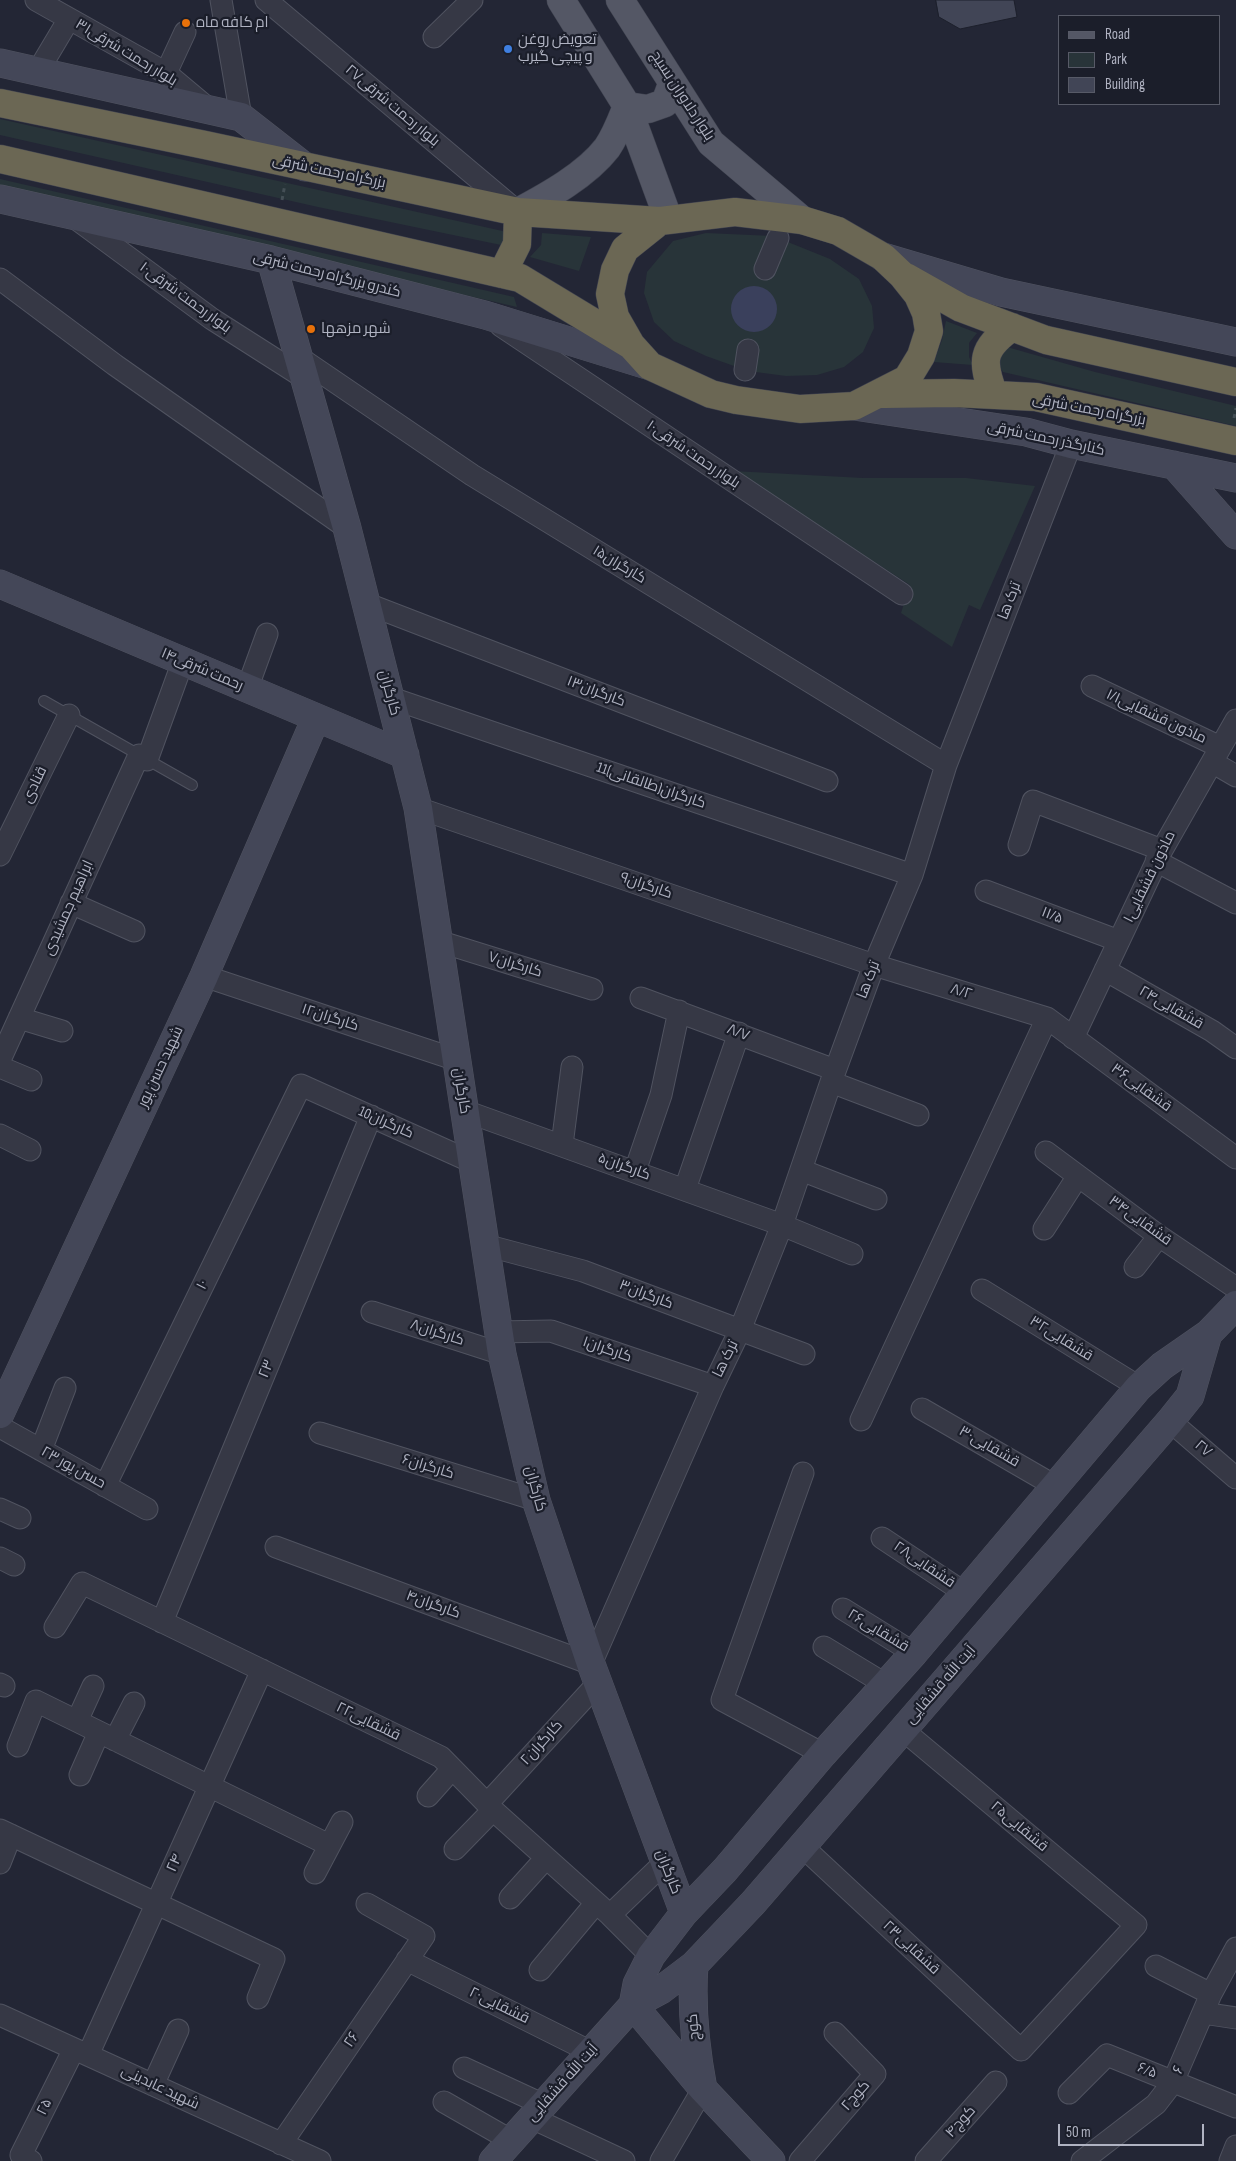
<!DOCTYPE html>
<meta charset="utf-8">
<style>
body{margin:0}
#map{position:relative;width:1236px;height:2161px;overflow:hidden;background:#232635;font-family:"Sofia Sans Condensed",sans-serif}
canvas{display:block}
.legend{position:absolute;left:1058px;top:15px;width:162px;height:90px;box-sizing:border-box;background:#1b1e2a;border:1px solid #575a67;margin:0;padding:6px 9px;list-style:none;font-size:15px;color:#b0b3c2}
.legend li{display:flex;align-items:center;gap:10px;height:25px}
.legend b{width:25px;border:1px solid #575a67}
.scale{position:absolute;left:1058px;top:2124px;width:146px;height:22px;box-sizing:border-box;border:2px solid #b0b3c2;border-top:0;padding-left:6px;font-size:15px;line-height:18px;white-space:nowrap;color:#b0b3c2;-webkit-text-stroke:4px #1b1e2a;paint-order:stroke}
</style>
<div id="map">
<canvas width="1236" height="2161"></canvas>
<ul class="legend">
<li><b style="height:6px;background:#545765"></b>Road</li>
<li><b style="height:14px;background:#283439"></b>Park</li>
<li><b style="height:14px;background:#414556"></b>Building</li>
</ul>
<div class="scale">50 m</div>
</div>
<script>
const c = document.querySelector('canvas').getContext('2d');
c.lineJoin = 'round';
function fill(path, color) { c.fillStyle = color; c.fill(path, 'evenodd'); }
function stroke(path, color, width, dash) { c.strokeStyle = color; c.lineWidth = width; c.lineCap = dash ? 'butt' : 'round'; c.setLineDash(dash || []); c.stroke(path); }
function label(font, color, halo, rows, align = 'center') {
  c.font = font + ' "Sofia Sans Condensed",Cairo,sans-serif'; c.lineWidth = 4.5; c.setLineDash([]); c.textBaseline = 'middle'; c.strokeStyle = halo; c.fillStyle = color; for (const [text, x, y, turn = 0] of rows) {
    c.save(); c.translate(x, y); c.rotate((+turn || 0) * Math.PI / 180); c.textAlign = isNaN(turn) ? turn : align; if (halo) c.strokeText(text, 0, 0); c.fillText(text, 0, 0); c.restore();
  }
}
const green = new Path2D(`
 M0 119 507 232 506 246 318 207 0 135Z
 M0 179 514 297 517 307 0 188Z
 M542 233 591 237 579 271 530 257 541 245Z
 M706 233 773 236 830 259 859 279 872 306 874 328 863 352 844 367 817 375 786 376 748 371 706 356 674 341 654 322 644 293 647 272 673 241Z
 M946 321 977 333 969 343V357L973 365 934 362 942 340Z
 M1007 347 1095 372 1236 406V426L1003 372 998 364V355Z
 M733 471 863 478H966L1035 486 980 610 969 605 952 647 901 613 910 585Z`);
const water = new Path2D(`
 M731 309a23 23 0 1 1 46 0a23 23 0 1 1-46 0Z`);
const building = new Path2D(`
 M936 0H1014L1017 17 960 29 939 17Z`);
const path = new Path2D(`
 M282 200 285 184
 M1234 418 1236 408`);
const lane = new Path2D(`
 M44 701 192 785`);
const street = new Path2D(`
 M36 0 166 73 209 109
 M221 0 241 117
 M266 0 518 212
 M434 37 472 0
 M38 71 69 19
 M166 73 185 32
 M75 218 212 319 303 377
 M765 269 778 238
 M0 279 115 365 347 528
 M501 326 902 594
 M297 356 472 475 946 765
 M745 370 748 350
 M365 603 827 781
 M1092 686 1220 747
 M247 689 267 634
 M391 698 912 875
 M147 760 183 661
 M1212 762 1236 776
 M418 808 874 965 1047 1018 1236 1158
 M1019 845 1033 801 1162 850
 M0 855 69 715
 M1156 861 1236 903
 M986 891 1119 941
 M71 903 134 931
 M438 941 592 989
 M1105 970 1212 1031 1236 1048
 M204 976 457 1060
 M641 998 835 1070
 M19 1018 62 1031
 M1073 1038 1162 850 1236 720
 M0 1060 139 755
 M0 1067 31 1080
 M831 1082 918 1115
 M465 1111 782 1225 852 1254
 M0 1135 30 1150
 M562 1145 572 1067
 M1046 1152 1159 1236 1236 1288
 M801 1170 876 1199
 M635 1171 661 1095 679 1011
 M685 1189 739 1033
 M1044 1229 1078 1176
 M485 1245 583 1271 804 1354
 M1135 1267 1159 1236
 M982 1290 1139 1387
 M372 1312 502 1354
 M498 1332 551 1331 713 1386
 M922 1409 1055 1486
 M861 1420 1047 1018
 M1170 1421 1236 1478
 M0 1427 147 1509
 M320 1433 536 1500
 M41 1450 65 1388
 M803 1473 722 1700 823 1754
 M105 1486 301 1085 472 1162
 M0 1509 20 1518
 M882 1538 965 1593
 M276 1547 591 1664 713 1386 740 1330 782 1225 831 1082 874 965 912 875 946 765 1071 444
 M0 1558 14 1565
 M843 1609 914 1653
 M162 1622 371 1116
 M55 1627 82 1583 441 1757 493 1810 610 1915 651 1956
 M824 1647 885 1684
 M0 1684 4 1686
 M77 1721 93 1686
 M115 1740 134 1703
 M18 1746 36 1701 329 1845
 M80 1775 99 1732
 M428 1796 452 1769
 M487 1804 598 1683
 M0 1830 274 1959 258 1998
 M802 1846 1021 2050 1136 1925 903 1730
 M455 1849 493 1810
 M0 1863 11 1835
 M315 1873 342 1822
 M510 1898 546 1858
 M610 1915 664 1863
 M407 1960 591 2052
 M1156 1966 1211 1994
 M540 1970 596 1903
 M1203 2013 1236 2018
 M0 2015 320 2161
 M88 2055 262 1670
 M464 2068 544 2105
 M153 2085 178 2030
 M1069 2093 1107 2055 1236 2107
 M444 2102 512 2141
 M532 2118 624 2161
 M281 2144 424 1936 367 1904
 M31 2161 21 2155 74 2049
 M661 2161 703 2089
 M800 2161 875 2074 835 2033
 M926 2161 996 2082
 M1082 2161 1156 2104 1173 2082 1211 1994 1236 1948
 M1230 2161 1236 2146`);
const secondary = new Path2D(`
 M0 63 241 117 305 167
 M0 199 271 260 485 315 650 366
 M883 257 1001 292 1236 342
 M271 260 347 528 418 808 502 1354 536 1500 591 1664 684 1913
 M854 406 1026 432 1071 444 1236 478
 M1174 465 1236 535
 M0 584 405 755
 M0 1414 204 976 316 718
 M694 1965C691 2008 695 2047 703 2089
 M633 2005 637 1984 651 1956 684 1913 725 1870 823 1754 914 1653 1139 1387 1162 1366 1208 1334 1236 1305
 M633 2005 703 2089 771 2161
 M493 2161 633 2005 661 1990 694 1965 753 1903 1170 1421 1190 1396 1208 1334`);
const primary = new Path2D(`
 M561 0 627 106 668 218
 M620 0 711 143 802 220
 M518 212C548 196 586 175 607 148 616 135 621 121 627 106L648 109 665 103 672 84`);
const highway = new Path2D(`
 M0 103 205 145 518 212 660 221
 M0 159 520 278 629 344
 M735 212 802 220 838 231 883 257 902 275 918 295 926 313 929 331 921 356 907 379 854 406 800 409 736 400 711 394 650 366 631 345 615 317 610 294 615 270 625 249 660 221Z
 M502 274 517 244 518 212
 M906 277 961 308 1046 340 1236 382
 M884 394 954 393 1036 397 1236 441
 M994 395C981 361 981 349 1012 327`);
const markers = [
 [186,23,5,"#e8710a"],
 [508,49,5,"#3f7fe0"],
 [311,329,5,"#e8710a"]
];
const poiNames = [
 ["ام کافه ماه",196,23],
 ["تعویض روغن",518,40],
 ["و پیچی گیرب",518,57],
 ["شهر مزهها",321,329]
];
const streetNames = [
 ["بلوار رحمت شرقی۳۱",126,53,31],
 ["بلوار دلاوران بسیج",682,96,57],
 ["بلوار رحمت شرقی۲۷",392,106,40],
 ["بزرگراه رحمت شرقی",329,172,12],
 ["کندرو بزرگراه رحمت شرقی",327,275,14],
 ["بلوار رحمت شرقی۱۰",185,298,36],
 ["بزرگراه رحمت شرقی",1089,410,11],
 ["کنارگذر رحمت شرقی",1046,439,12],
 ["۱۰بلوار رحمت شرقی",693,455,34],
 ["۱۵کارگران",619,565,31],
 ["ترک ها",1010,601,-69],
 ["۱۴رحمت شرقی",202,670,23],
 ["کارگران۱۳",596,692,21],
 ["کارگران",389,693,75],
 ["ماذون قشقایی۱/۱",1156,717,25],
 ["قنادی",35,785,-64],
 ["11کارگران(طالقانی)",651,786,19],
 ["ماذون قشقایی۱",1150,877,-64],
 ["کارگران۹",646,886,19],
 ["ابراهیم جمشیدی",69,908,-66],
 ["۱۱/۵",1052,916,21],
 ["کارگران۷",515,965,17],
 ["ترک ها",869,980,-69],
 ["۸/۲",961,992,17],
 ["قشقایی۲۴",1171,1008,30],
 ["۱۲کارگران",330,1018,18],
 ["۸/۷",738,1033,21],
 ["شهید حسن پور",161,1067,-65],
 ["قشقایی۳۶",1141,1088,36],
 ["کارگران",461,1091,81],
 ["10کارگران",386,1123,24],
 ["کارگران۵",624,1167,20],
 ["قشقایی۳۴",1140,1221,36],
 ["۱۰",203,1285,-64],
 ["کارگران۳",646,1295,21],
 ["کارگران۸",437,1333,18],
 ["قشقایی۳۲",1061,1339,32],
 ["۱کارگران",607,1350,19],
 ["ترک ها",726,1359,-64],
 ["۲۳",267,1369,-68],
 ["قشقایی۳۰",989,1447,30],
 ["۲۷",1203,1449,41],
 ["۶کارگران",428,1467,17],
 ["۲۳ حسن پور",73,1468,29],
 ["کارگران",535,1489,75],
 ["قشقایی۲۸",924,1565,34],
 ["کارگران۴",433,1605,20],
 ["قشقایی۲۶",878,1631,31],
 ["آیت الله قشقایی",941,1685,-49],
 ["۲۲قشقایی",368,1722,26],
 ["کارگران۲",542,1743,-48],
 ["قشقایی۲۵",1019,1827,40],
 ["۲۴",175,1863,-66],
 ["کارگران",668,1872,69],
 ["قشقایی۲۳",911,1948,43],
 ["۲۰قشقایی",499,2006,26],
 ["کوچ",694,2027,-95],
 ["۲۶",352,2040,-56],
 ["۶",1179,2070,-66],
 ["۶/۵",1147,2071,22],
 ["آیت الله قشقایی",563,2083,-48],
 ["شهید عابدینی",160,2088,25],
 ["کوچ۲",856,2096,-49],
 ["۲۵",45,2107,-64],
 ["کوچ۴",961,2122,-48]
];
fill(green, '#283439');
fill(water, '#3a405c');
fill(building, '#414556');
stroke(building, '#1d202c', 1);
stroke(lane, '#505360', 12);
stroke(street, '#505360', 23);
stroke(secondary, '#505360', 29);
stroke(primary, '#3f424f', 29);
stroke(highway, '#404350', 29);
stroke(path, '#444f55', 3, [4, 4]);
stroke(lane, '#363845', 10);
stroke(street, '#363845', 21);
stroke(secondary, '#444758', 28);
stroke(primary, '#545765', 28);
stroke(highway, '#6b6754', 28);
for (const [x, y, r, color] of markers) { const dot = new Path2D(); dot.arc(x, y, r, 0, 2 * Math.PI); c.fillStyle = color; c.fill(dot); stroke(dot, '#1b1e2a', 2); }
label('15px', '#b0b3c2', '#1b1e2a', poiNames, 'left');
label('15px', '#b0b3c2', '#1b1e2a', streetNames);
</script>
